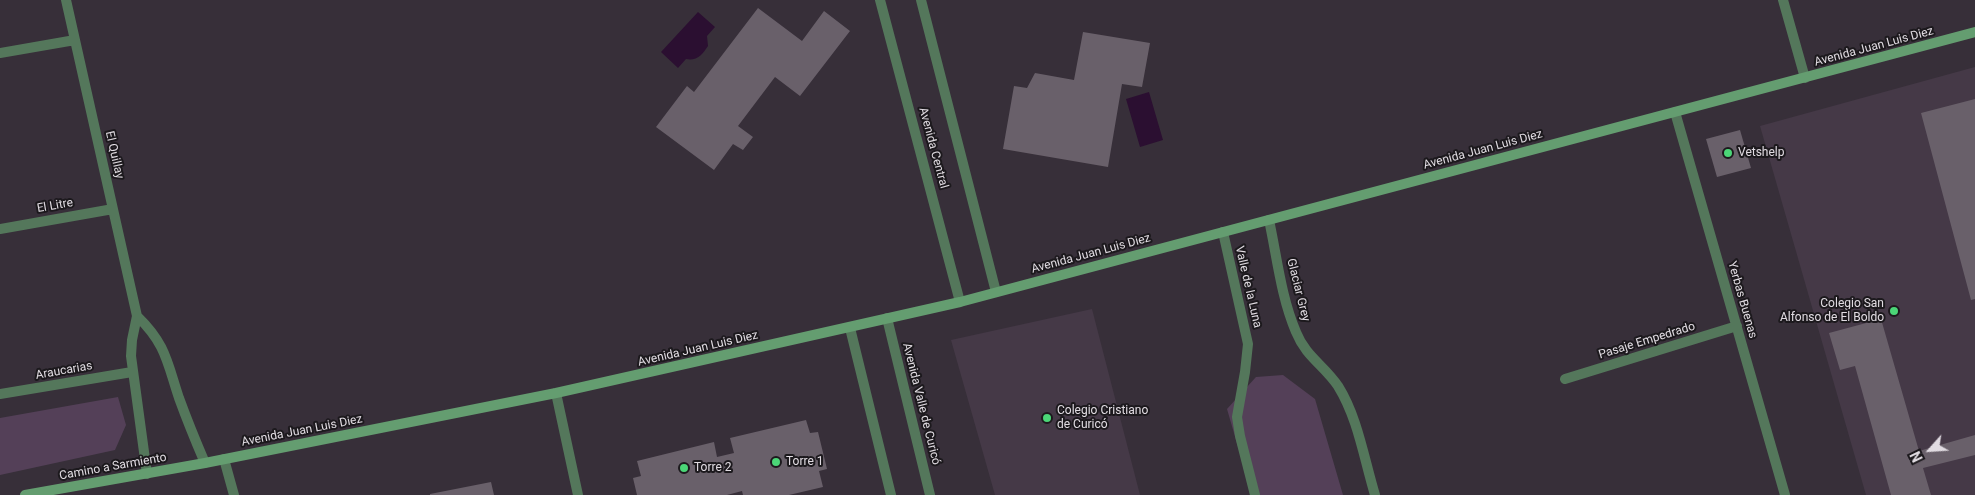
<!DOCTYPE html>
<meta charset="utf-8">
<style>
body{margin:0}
#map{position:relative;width:1975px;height:495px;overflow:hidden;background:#372f39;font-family:Roboto,sans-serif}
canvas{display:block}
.north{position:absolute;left:1905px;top:425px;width:50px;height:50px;-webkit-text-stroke:4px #1c191d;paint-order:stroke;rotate:244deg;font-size:14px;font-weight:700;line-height:20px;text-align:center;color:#e1dce2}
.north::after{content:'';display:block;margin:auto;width:18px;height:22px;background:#e1dce2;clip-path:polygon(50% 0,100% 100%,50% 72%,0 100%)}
</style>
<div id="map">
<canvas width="1975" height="495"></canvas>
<div class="north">N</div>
</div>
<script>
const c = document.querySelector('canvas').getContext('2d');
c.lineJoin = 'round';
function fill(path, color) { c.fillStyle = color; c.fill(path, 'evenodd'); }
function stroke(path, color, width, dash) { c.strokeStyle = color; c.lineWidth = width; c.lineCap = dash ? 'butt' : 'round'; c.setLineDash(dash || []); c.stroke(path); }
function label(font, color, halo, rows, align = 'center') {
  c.font = font + ' Roboto,sans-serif'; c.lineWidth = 4; c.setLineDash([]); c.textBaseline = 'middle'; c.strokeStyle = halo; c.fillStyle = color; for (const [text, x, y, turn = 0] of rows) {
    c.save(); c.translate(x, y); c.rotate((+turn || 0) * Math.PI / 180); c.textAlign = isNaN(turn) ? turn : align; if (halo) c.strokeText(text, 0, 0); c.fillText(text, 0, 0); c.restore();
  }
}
const built = new Path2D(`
 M1975 67V495H1866L1760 126Z
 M1092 309 1140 495H995L951 340Z`);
const green = new Path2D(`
 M1283 375 1315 399 1343 495H1252L1227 409 1256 377Z
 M118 397 126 425 115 450 0 475V418Z`);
const water = new Path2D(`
 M698 12 715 27 707 36 708 46C702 55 697 61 686 59L678 68 661 52Z
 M1149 92 1163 140 1140 147 1126 99Z`);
const building = new Path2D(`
 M758 8 802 41 824 11 850 31 800 96 775 77 738 126 753 137 743 150 733 144 714 170 656 127 687 86 694 92Z
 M1083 32 1150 43 1142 87 1122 84 1108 167 1003 149 1014 86 1027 88 1035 73 1074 80Z
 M1975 99V299L1971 300 1921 113Z
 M1740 130 1751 168 1717 177 1706 139Z
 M1881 319 1919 451 1975 435V455L1923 468 1931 495H1891L1855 366 1840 370 1829 333Z
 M806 420 810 433 818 432 827 469 819 471 823 487 789 495H743L742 491 727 495H637L633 478 641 476 637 461 714 442 717 457 734 453 730 438Z
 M491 482 494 495H430V494Z`);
const service = new Path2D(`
 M556 393 578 495
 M224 459 234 495`);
const minor = new Path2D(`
 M66 0 137 316 132 340 131 356 147 474
 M880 0 960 302
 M921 0 996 292
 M1783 0 1805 78
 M0 53 75 40
 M1675 112 1785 495
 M1269 220C1277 257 1281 297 1296 332 1306 357 1324 365 1338 386 1358 418 1364 459 1375 495
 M0 229 113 209
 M1223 232 1248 344 1245 372 1237 417 1240 436 1255 495
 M137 316C166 344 167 362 179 398 187 420 196 442 205 463
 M887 318 930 495
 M850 328 891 495
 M1565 379 1737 326
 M0 394 132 372`);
const secondary = new Path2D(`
 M25 495 205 463 556 393 960 302 1975 32`);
const markers = [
 [1728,153,5,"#4bd677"],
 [1894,311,5,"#4bd677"],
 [1047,418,5,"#4bd677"],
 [776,462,5,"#4bd677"],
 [684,468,5,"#4bd677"]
];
const streetNames = [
 ["Avenida Juan Luis Diez",1874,47,-15],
 ["Avenida Central",933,148,75],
 ["Avenida Juan Luis Diez",1483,150,-15],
 ["El Quillay",114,155,77],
 ["El Litre",55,206,-10],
 ["Avenida Juan Luis Diez",1091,254,-15],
 ["Valle de la Luna",1248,287,77],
 ["Glaciar Grey",1298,290,76],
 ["Yerbas Buenas",1742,300,74],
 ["Pasaje Empedrado",1647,341,-17],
 ["Avenida Juan Luis Diez",698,349,-13],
 ["Araucarias",64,371,-10],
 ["Avenida Valle de Curicó",921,404,76],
 ["Avenida Juan Luis Diez",302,431,-11],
 ["Camino a Sarmiento",113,467,-10]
];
const poiNames = [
 ["Vetshelp",1738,153],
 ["Colegio San",1884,304,"right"],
 ["Alfonso de El Boldo",1884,318,"right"],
 ["Colegio Cristiano",1057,411],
 ["de Curicó",1057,425],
 ["Torre 1",786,462],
 ["Torre 2",694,468]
];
fill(built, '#453947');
fill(green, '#544058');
fill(water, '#2b0f31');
fill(building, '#69606a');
stroke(service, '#54775b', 10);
stroke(minor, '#54775b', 10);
stroke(secondary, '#649d70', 10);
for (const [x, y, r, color] of markers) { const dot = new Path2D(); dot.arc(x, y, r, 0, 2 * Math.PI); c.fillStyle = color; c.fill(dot); stroke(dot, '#1c191d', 2); }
label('12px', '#e1dce2', '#1c191d', streetNames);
label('12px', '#e1dce2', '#1c191d', poiNames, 'left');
</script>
